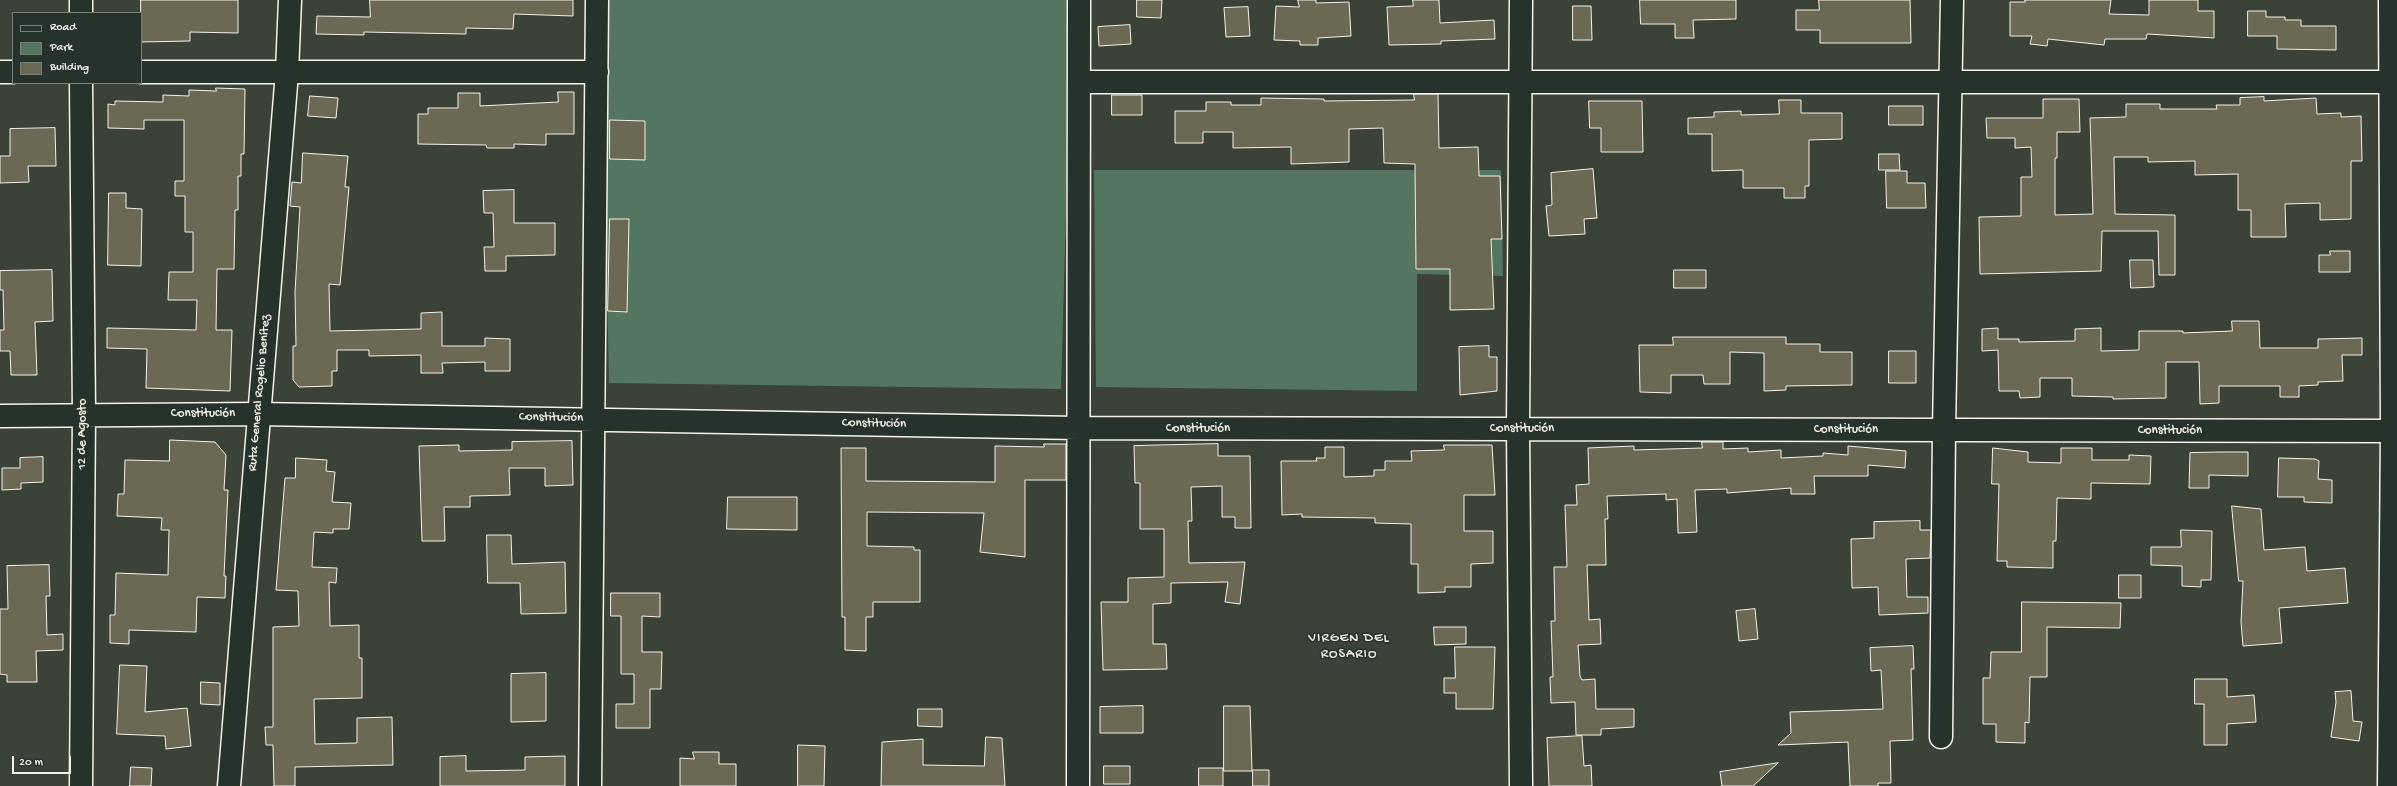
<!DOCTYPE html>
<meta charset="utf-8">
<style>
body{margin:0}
#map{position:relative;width:2397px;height:786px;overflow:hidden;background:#3b4339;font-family:"Gochi Hand",sans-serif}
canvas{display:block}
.legend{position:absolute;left:12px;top:12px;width:130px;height:72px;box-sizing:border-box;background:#26332d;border:1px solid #787f78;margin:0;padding:5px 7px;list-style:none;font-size:12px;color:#f4f1e8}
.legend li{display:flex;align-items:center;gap:8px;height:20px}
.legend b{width:20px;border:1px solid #787f78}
.scale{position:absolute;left:12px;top:756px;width:59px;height:18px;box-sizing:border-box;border:2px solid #f4f1e8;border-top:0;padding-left:5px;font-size:12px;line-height:14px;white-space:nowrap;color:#f4f1e8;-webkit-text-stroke:3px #26332d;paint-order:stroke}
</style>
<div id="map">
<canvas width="2397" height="786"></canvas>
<ul class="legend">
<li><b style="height:5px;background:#26332d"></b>Road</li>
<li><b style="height:11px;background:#547660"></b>Park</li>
<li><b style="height:11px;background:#6b6854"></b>Building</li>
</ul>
<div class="scale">20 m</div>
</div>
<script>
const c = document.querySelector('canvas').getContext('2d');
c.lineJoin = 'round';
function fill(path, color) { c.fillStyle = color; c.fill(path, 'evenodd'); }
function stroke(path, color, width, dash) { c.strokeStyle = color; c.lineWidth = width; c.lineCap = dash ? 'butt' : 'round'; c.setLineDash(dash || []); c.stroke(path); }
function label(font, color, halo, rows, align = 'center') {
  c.font = font + ' "Gochi Hand",sans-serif'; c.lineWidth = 3; c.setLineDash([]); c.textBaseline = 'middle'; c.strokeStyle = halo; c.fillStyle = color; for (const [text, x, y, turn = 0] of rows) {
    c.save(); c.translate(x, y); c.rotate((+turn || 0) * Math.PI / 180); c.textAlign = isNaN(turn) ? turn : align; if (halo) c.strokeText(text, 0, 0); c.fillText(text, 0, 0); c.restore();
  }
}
const green = new Path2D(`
 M601 0H1072L1061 389 609 383Z
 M1094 170H1501L1503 276 1417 274V391L1096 387Z`);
const building = new Path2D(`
 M141 0H238V33L190 32V41L141 42Z
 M370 0H573V16L514 14 513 29 466 28V34L364 32V35L316 34 317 16 370 17Z
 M1137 0H1162L1161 18 1137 17Z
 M1298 0H1316V3L1349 2 1351 36 1318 38V45H1300V41L1274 40 1276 6 1299 7Z
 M1413 0H1439L1440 23 1494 20 1495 39 1441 41V44L1389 45 1387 7 1413 6Z
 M1640 0H1736V19L1693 20 1694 38H1675V24H1641Z
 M1819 0H1910L1911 43H1820V30H1796V10H1819Z
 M2025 0H2111L2109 14 2149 15V0H2198V11H2214V38L2147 34 2146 39H2105L2104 45 2048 39 2047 46 2030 44 2032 36H2010V2H2025Z
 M1573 6H1591L1592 40H1573Z
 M1248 7 1250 36 1226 37 1224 8Z
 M2248 11H2266V17H2285V20H2301V26H2336V50L2277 49V36H2248Z
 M1130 25 1131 44 1099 46 1098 27Z
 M216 88 245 89 244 154H241V176H238V210H235L234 269H217L216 330H232L230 391 146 388 147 349 107 348V328L196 330 197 300H168L169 272H193V232H185V196H175V181H184V120H144V129L108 128V104L115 105V101L163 102V95L189 96V90L216 91Z
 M558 92H574V134H546V145L514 144V148H487L486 145 418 144V114H428V108H458V93H480V106L558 102Z
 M1414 94H1438L1439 148 1478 147 1479 176H1500L1502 239H1491L1494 309 1450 310V269H1416L1415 164 1384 163 1383 128 1349 129V162L1291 164V147L1233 148V132H1203V143H1175V111H1206V102H1231V105H1261V98L1324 99V101L1414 100Z
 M1112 95H1142V115H1112Z
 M310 96 338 98 336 118 308 116Z
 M2264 97V101L2316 98 2317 114 2341 113V117L2361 116 2362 161H2351V219L2320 220V203L2285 204 2286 237H2251V210H2238V174L2195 175V161L2148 162V157H2114L2115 214 2175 215V275H2159L2158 231H2102L2101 271 1980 274 1979 217 2021 216V177H2032L2031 147 2015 148V138H1987L1986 118H2043V99H2079L2080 132H2057V158H2055V215L2093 214 2090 118 2126 117V104H2160V109H2217L2216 105H2240V98Z
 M1779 100H1801V113H1842V139L1809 140V186H1805V198H1784V188H1743V170L1712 171V134H1688V118L1714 117V112L1741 111V115L1779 114Z
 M1589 101H1642L1643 152H1601V128H1590Z
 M1889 106H1923V125H1889Z
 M610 120 645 121V160L610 159Z
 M55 128 56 166H28L29 182 0 183V156H10V129Z
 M303 153 348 156 345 187H349L340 285 329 284 330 331 421 329V313L442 312V346H485V338L510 339V371H485V362L442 363 443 373H421V355L369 356V350H337V371H332V386L299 387 293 380V346H296L295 292 300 207 290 206 292 182 301 183Z
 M1879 154H1899L1900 170H1879Z
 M1593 169 1597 218 1584 219 1585 234 1549 236 1546 206 1552 205 1551 173Z
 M1886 171H1907V183H1925L1926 208H1887Z
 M514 190V223H555V255L506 256V271H485L484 247H494L493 213H484L483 191Z
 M109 193H126V208L142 209 141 266 108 265Z
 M610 219H629L627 312 608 311Z
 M2330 251H2350V272H2319V255H2330Z
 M2130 260H2153L2154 287 2131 288Z
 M52 270 53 321 35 322 37 375H11L10 351H0V330H4L3 290H0V271Z
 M1674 270H1706V288H1674Z
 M2232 321H2259L2260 348H2318V339L2362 338V355H2342L2343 381 2318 382V385L2299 386V397H2280V386H2219V403L2200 404 2199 362H2166V398L2113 399V397L2072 396V378H2040V397L2020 398 2019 391H1999L1998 350 1982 351V329L1998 328V339H2019V342L2075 341V329L2101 328V351L2139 350V331H2183V333L2232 331Z
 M1673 337H1786V344H1820V352H1852V385L1786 386V390L1764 391V353L1730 352V384H1704L1703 375H1671V393L1640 392 1639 345H1673Z
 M1489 346V357H1497V391L1460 395 1459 347Z
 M1889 351H1916V383H1889Z
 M170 440 215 442 226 455 224 490H228L224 576H226L225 598 197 597 196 632 129 630V644L110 643V615H115L116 573 168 575 169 530H161L162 518 117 516 118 494H124L125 460 169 461Z
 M572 441 573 485 545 486V468H509L510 495 470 496V507H444L445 541H422L419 446 459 445V451L512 450V442Z
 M1702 442H1723V449L1748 448V452L1781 450V458L1823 456V453L1848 455V446L1906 451 1905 468 1868 465V476H1814L1815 494H1791V488L1727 493V489L1695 490 1697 532 1678 533 1677 499 1666 500V494L1607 496 1608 519H1605L1606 565H1587L1589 620 1600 619 1601 644 1578 645 1580 676 1582 680 1595 679 1596 709H1634V727L1601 729V735H1576L1575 702 1551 703 1550 677H1553L1551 621H1555L1554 567H1567L1565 505H1577L1576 485 1589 484 1588 448 1634 446V450L1702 448Z
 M1044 444H1066V480H1025V557L980 552 984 513 867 512V546L914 547V550H920V602H873V617H866V651L845 650V617H842L841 448H866V481L995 482V446L1044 447Z
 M1218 444V456H1250L1251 528H1235V517H1222V486L1191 487 1192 521H1188L1189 563 1245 562 1240 604 1225 602 1228 582 1171 583V603L1153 604V644H1166L1167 669 1103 670 1101 602H1128V578L1164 577V529H1140V483H1135L1134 446Z
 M1444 445H1492L1495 495H1464V531H1493V563L1471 564V587H1445V592L1418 593V564H1411V524L1375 523V518L1302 517V514L1282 515 1281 461H1317L1316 458H1325V447H1344V477L1374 476V470H1385V461H1412L1411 451 1444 450Z
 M1993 448 2028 452V462L2061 463V448H2092V460H2129V455L2151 456 2150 484 2091 483V499L2057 498 2056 541H2053V568L2007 567V561H1997L1999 484H1992Z
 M2220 452H2248V476L2209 475V488H2189L2190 453Z
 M43 457V482L21 483V489L2 490V468H20V458Z
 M296 458 327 460 326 471 335 472 332 502 351 503 349 529H333V533L314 532 312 567 337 568 336 583 329 582 330 626 359 625V658H362V698L314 699 315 744 357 743V718L392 717 393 765 295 767V786H274L273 745H266L265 727H273V627L299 626 298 591 276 590 285 478H295Z
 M2279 458 2315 459 2319 461 2318 479 2332 480V503L2304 502V497H2278Z
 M728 497H797V530L727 529Z
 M2232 506 2261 509 2264 550 2305 547 2307 571 2345 568 2348 603 2279 608 2282 643 2243 646 2241 622 2243 581H2239Z
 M1920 521V530H1931L1930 558 1906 559 1907 597H1928V613L1879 615 1878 587 1852 588 1851 539 1874 538V522Z
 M2181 530 2212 531 2211 580H2201V587L2182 586V566L2151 565V547H2181Z
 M487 535H511L512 564 565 562 566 613 521 614 520 583H488Z
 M49 565 50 596H46L47 635 63 634V650L36 651 37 682H7V675L0 674V609H8L7 566Z
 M2119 575H2141V598H2119Z
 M611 593H660V617L642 616V652H662L661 689H650V728H616V704H634V674H621V616H611Z
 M2022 602 2121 603 2120 628 2047 627V677H2030L2029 723 2025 722V743L1996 742V724H1983V678H1990L1991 652H2021Z
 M1755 609 1758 639 1739 641 1736 611Z
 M1434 627H1466V644L1435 645Z
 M1913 646 1914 669H1911L1913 740 1890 741 1891 783H1878V786H1850L1848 742 1778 745 1791 733 1790 712 1883 709 1881 670 1871 671 1870 648Z
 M1455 647H1495L1493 709H1456V693H1444V678H1455Z
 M120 665 147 666 145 712 187 708 191 746 166 749 165 736 117 734Z
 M546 673V721L511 722V674Z
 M2195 679H2227V697L2254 695 2256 722 2227 724V745H2204V704H2195Z
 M201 682 220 683V705L201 704Z
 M2351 691 2353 721 2362 722 2359 741 2331 737 2336 702 2335 692Z
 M1143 706V733H1100V707Z
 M1224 706H1250L1252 771H1224Z
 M918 709H942V727L918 726Z
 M1582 736 1584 766 1591 765 1592 786H1549L1547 738Z
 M986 737 1002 738 1005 786H881L882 742 923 739V765L984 766Z
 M798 745 825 746 824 786H798Z
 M693 752H719V764H736V786H680V758L694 759Z
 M466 756V771L525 770V757L565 756V786H440V757Z
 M1778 763 1753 786H1722L1720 772Z
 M1104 766H1130V784H1104Z
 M131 767 152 768 151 786H130Z
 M1199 768H1223V786H1199Z
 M1253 770H1269V786H1253Z`);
const street = new Path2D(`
 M81 0V13
 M1521 0 1518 429 1521 786
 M0 72H13
 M141 72H597
 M1079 82H2397
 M81 83 84 414 81 786
 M0 416 258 414 1078 428 2397 431
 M1941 737 1944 430 1952 0
 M590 786 597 0
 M1078 786 1079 0
 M2389 786 2392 431 2390 0`);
const primary = new Path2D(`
 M229 786 287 72 290 0`);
const streetNames = [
 ["Ruta General Rogelio Benítez",260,393,-85],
 ["Constitución",203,414],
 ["Constitución",551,418,1],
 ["Constitución",874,424,1],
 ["Constitución",1198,429],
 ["Constitución",1522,429],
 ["Constitución",1846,430],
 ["Constitución",2170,431],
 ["12 de Agosto",83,434,-90]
];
const neighbourhoodNames = [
 ["VIRGEN DEL",1349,639],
 ["ROSARIO",1349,655]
];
fill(green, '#547660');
fill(building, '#6b6854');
stroke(building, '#f4f1e8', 1);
stroke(street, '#f4f1e8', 25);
stroke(primary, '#f4f1e8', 25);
stroke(street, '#26332d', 22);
stroke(primary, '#26332d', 22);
label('13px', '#f4f1e8', '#26332d', streetNames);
c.letterSpacing = '1px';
label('14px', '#f4f1e8', '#26332d', neighbourhoodNames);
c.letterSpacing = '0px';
</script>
